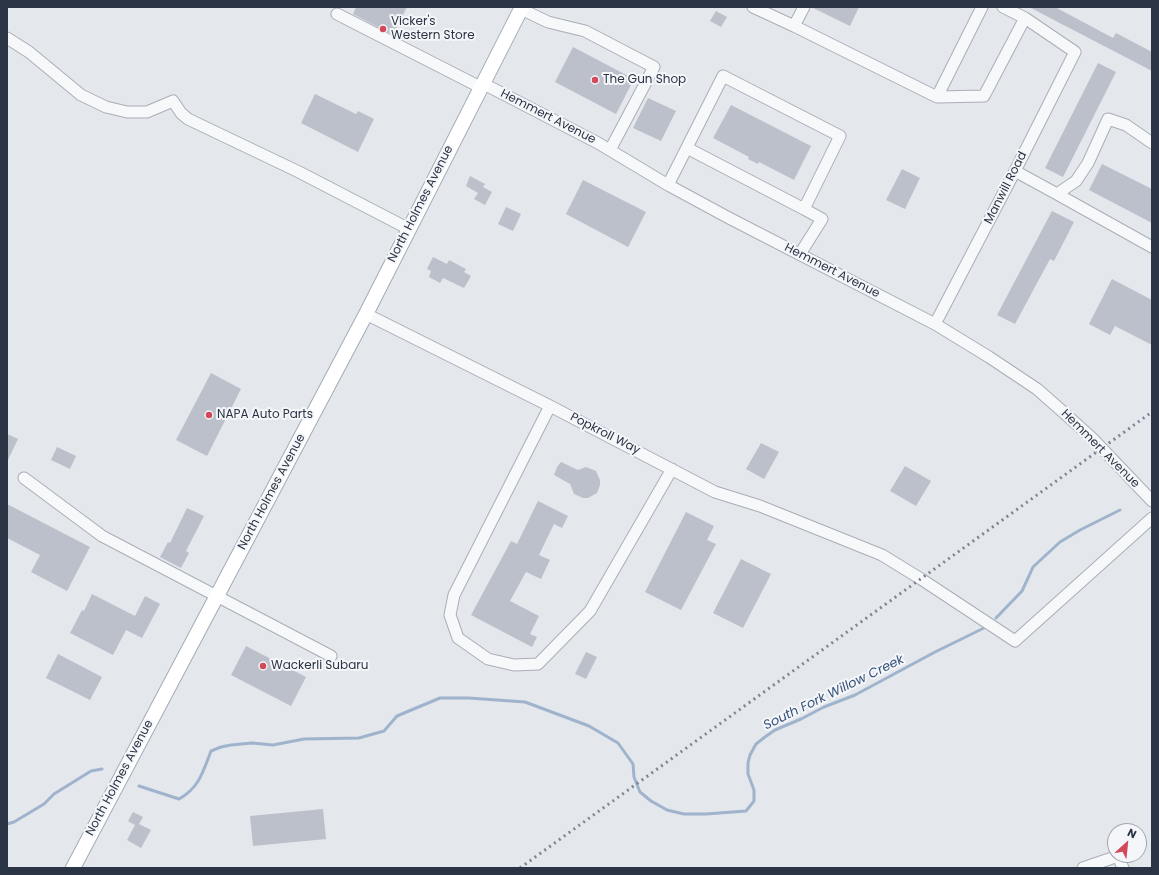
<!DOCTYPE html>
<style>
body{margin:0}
#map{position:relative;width:1159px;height:875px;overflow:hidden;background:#e4e7ec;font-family:Poppins,sans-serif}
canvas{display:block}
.frame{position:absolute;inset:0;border:8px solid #2b3445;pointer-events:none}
.north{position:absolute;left:1107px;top:823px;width:40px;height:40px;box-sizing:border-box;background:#f4f6f9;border:1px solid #a4a8b1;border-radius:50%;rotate:27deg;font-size:11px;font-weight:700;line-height:16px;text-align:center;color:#2b3445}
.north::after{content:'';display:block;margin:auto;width:14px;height:18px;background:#d1495b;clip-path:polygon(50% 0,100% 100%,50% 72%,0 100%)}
</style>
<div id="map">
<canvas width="1159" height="875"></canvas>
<div class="frame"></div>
<div class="north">N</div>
</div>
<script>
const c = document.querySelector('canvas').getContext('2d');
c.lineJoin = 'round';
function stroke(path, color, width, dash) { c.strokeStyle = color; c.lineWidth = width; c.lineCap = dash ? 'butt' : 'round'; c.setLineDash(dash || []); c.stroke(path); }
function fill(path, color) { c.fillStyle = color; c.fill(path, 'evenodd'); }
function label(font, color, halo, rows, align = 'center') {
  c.font = font + ' Poppins,sans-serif'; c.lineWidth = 4; c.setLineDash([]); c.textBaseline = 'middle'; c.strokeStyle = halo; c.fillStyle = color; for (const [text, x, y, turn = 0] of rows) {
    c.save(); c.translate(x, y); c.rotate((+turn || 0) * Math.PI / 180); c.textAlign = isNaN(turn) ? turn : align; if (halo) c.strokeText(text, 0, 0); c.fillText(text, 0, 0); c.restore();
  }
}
const stream = new Path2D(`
 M996 618 1022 591 1033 567 1060 542 1080 530 1120 510
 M139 786 179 799C199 788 203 772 211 751L221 747 231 745 252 743 273 745 304 739 359 738 384 731 397 716 440 698H469L525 702 589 726 618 743 633 764 634 777 640 792 651 801 667 810 684 814H706L746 811 754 801V790L748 774V763L750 755 756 744 765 737 775 730 801 719 824 707 855 695 935 652 986 627
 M7 824 14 822 44 804 54 794 91 771 102 769`);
const building = new Path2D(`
 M356 7H407L393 35 353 14Z
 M811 7H859L850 26Z
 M1029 7H1055L1113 38 1116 33 1152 52V71Z
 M716 11 727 17 721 27 710 21Z
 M573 47 634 79 616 114 555 82Z
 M1098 63 1116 72 1063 177 1045 168Z
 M315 94 356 114 358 111 374 119 358 152 301 123Z
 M648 98 676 111 661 141 633 128Z
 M731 105 811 146 794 180 759 162 758 164 748 159 749 157 713 138Z
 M1102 164 1152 189V223L1089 190Z
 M902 169 920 178 905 209 886 200Z
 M470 176 485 184 483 187 492 192 485 205 474 199 478 193 466 186Z
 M583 180 646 212 628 247 566 214Z
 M506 207 521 214 513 231 498 224Z
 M1052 211 1074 222 1054 261 1050 259 1015 324 997 315Z
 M433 257 447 264 449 260 466 269 464 272 471 276 464 288 443 278 440 283 429 277 431 271 427 269Z
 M1112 279 1152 300V345L1115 326 1110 335 1089 324Z
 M211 373 241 389 207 456 176 440Z
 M7 434 18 439 7 462Z
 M761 443 779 452 764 479 746 469Z
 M57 447 76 456 70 469 51 460Z
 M561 462 578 470 586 467 596 471 600 480V485L597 493 588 498H583L574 494 570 484 554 475 557 467Z
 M905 466 931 481 916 506 890 491Z
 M538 501 568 516 562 528 554 524 539 555 550 560 541 579 526 572 510 601 539 616 530 634 537 637 532 647 471 615 511 541 517 544Z
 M7 504 90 547 67 591 31 572 40 555 7 538Z
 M187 508 204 516 186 551 189 553 181 568 160 557 168 542 170 543Z
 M686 512 714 526 707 540 716 544 681 610 645 592Z
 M741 559 771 574 743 628 713 613Z
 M92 594 135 616 145 596 160 604 142 638 126 630 113 655 70 633 82 610 84 611Z
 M246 646 306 677 291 706 231 675Z
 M586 652 597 657 586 679 575 674Z
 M58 654 102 677 90 700 46 678Z
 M323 809 326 839 253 846 250 816Z
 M133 812 143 817 139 824 151 830 141 848 127 840 135 825 128 821Z`);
const minor = new Path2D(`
 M753 7 794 26
 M804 7 794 26 937 97 982 7
 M521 9 548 22 585 31 654 67 610 150
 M337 14 480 87
 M7 38 29 52 81 95 106 107 127 112H147L173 101 181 113 188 119 299 172 409 229
 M482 83 598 143 668 185 729 218 935 324 989 357 1037 389 1062 411 1092 438 1152 501
 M937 97 984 96 1025 18
 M1015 171 1057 194 1076 181 1088 163 1108 119 1126 125 1152 143
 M668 185 723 76 840 136 804 209 687 148
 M1057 194 1152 247
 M800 254 822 219 804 209
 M366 314 550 406 715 492 760 506 882 555 921 579 1015 641 1152 518
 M935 324 1015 171 1075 52 1025 18 1003 7
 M550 406 454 595 450 615 458 638 488 659 514 665 538 664 590 611 672 469
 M24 478 102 536 331 656
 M1083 868 1118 856 1123 868`);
const major = new Path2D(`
 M73 868 366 314 522 7`);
const rail = new Path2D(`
 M520 868 1152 412`);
const markers = [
 [383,29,4,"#d1495b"],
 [595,80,4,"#d1495b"],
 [209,415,4,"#d1495b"],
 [263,666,4,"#d1495b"]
];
const poiNames = [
 ["Vicker's",391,22],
 ["Western Store",391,36],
 ["The Gun Shop",603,80],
 ["NAPA Auto Parts",217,415],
 ["Wackerli Subaru",271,666]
];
const streetNames = [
 ["Hemmert Avenue",548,117,27],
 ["Manwill Road",1006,188,-63],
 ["North Holmes Avenue",421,204,-63],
 ["Hemmert Avenue",832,271,27],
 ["Popkroll Way",605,434,27],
 ["Hemmert Avenue",1100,449,45],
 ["North Holmes Avenue",272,492,-62],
 ["North Holmes Avenue",120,778,-62]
];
const waterNames = [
 ["South Fork Willow Creek",834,693,-26]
];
stroke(stream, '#9fb4cc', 3);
fill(building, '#bbc0ca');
stroke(minor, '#a9aeb7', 13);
stroke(major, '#a3abb8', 16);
stroke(minor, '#f7f8fa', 11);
stroke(major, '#fff', 14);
stroke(rail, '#7d8696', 3, [2, 4]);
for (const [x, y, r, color] of markers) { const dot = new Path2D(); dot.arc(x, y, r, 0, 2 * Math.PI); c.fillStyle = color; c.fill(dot); stroke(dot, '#f4f6f9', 1.5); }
label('12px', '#2b3445', '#f4f6f9', poiNames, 'left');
label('12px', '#2b3445', '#f4f6f9', streetNames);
label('italic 13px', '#34527a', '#f4f6f9', waterNames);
</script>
